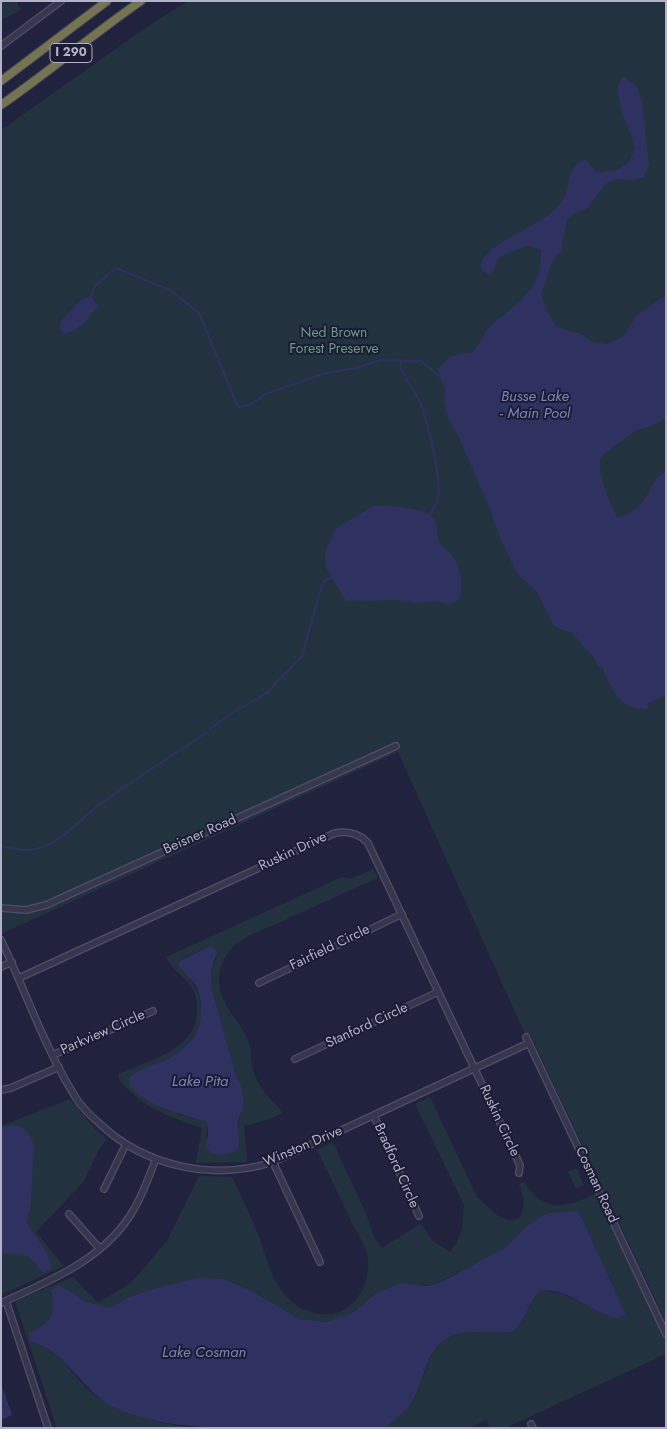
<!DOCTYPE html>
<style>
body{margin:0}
#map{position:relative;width:667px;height:1429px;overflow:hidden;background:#21233e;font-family:Jost,sans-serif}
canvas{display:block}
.frame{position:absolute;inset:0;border:2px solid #b1b2c9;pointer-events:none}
</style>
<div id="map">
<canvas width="667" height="1429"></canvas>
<div class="frame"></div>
</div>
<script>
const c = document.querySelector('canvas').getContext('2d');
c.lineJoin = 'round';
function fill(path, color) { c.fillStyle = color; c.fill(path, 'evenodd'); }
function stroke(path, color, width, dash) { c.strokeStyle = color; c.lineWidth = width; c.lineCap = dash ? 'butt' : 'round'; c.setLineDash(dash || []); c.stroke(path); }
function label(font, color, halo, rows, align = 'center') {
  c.font = font + ' Jost,sans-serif'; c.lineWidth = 4; c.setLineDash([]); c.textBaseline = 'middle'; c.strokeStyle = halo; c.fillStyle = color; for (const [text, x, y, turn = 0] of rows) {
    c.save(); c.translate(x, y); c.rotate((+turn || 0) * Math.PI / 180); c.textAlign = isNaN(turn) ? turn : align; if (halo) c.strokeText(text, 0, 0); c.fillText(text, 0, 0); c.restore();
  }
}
const green = new Path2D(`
 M1 1H18L17 3 21 10 5 18 1 19Z
 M188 1H666V1322L530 1034H525L398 752 1 934V130L147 27Z
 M373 869 378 878C345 892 313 907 281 922 265 929 247 934 234 946 224 956 218 969 219 983 221 1008 242 1021 249 1043 252 1053 250 1063 254 1073 258 1083 265 1094 273 1102 277 1106 279 1107 282 1113L270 1119 244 1126 247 1162 196 1163 202 1128C168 1116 141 1108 118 1078L119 1074C148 1061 198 1049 197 1011 197 1004 197 997 194 992 188 977 172 971 166 957L342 877 351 879ZM204 949 217 957 211 971 212 989 236 1076 239 1080 243 1107 240 1112 238 1134 234 1152 216 1154 206 1137 208 1125 206 1122 181 1115 136 1092C142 1083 148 1071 156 1064 159 1061 164 1061 167 1059 173 1057 178 1052 183 1048 209 1025 206 992 181 970V959Z
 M430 1097 477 1197 498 1216 509 1220 517 1219 522 1215 524 1200 519 1184 524 1182C528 1187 532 1193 537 1197 555 1214 580 1201 599 1192L666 1334V1354L505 1428H490L486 1420 469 1428H384C393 1422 408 1407 414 1398 428 1376 425 1346 454 1335 472 1329 493 1334 511 1332 527 1323 527 1299 543 1290L562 1294 592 1306 607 1316 626 1314 579 1212 526 1227 505 1248 497 1253 433 1285H414L375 1294 355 1311 337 1320 327 1322 300 1319 250 1290 224 1279 185 1281 155 1288 129 1297 112 1307 106 1308 87 1302 60 1285 51 1290C54 1314 53 1323 28 1333L31 1342C64 1349 75 1385 102 1400 129 1417 162 1423 193 1428H57L15 1301 73 1277 98 1303 131 1283 167 1241 199 1176 232 1177C242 1198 252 1218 260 1240 267 1258 271 1280 285 1295 295 1308 317 1317 333 1314 358 1308 373 1279 367 1254 364 1243 357 1233 352 1223 341 1199 329 1175 317 1150L333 1142 367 1216 375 1239 382 1248 418 1225H422L434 1242 450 1252 457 1242 462 1229 464 1205 415 1104Z
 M70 1099 94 1128 107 1139 99 1149 84 1181 36 1232 64 1266 1 1295V1126Z
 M576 1168 584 1185 576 1189 568 1172Z`);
const water = new Path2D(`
 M624 77 637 87 642 102 649 165 644 177 632 180 615 179 607 183 586 209 574 213 567 220 561 251 552 262 541 294 548 313 557 327 581 334 592 342 608 344 624 336 636 316 666 295V418L652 426 636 430 604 454 600 458C598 478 609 499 617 518 626 515 636 511 641 504 650 494 653 477 666 472V695L647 704 649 709C643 709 635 709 629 706 618 702 606 679 603 668L597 667 596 660 571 632 565 631 553 625 537 592 521 577 514 567 501 540 488 504 459 437 448 418 444 401 445 389 439 376 438 369C449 355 455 354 472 353 480 345 482 335 490 327 507 310 530 299 539 273 541 267 541 257 541 250L528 245 498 258 494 270 490 275C459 261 519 233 529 227 535 224 540 220 546 217 554 211 562 203 566 194 570 181 569 163 586 160L597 173 617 170 629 162 635 149 632 137 622 113 617 91 620 80Z
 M91 296 98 306C90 316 79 331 65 334L60 329V322L82 299Z
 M374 506C392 506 411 506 428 514 439 519 436 532 439 541 440 546 446 549 449 552 461 565 464 584 459 600L452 603 447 604 437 601 419 603 397 600 346 601 326 568 325 554 335 529Z
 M209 947 214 948 217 953 211 971 212 989 236 1076C241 1082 245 1099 243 1107 241 1112 239 1116 238 1122 238 1131 239 1139 239 1147 236 1152 232 1153 226 1154 194 1158 214 1135 206 1122 185 1115 139 1104 129 1083L130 1077C140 1068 155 1065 168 1059 179 1053 194 1040 198 1028 203 1015 202 994 194 983 189 977 183 972 178 965L181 960Z
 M13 1125C26 1126 31 1135 34 1147L31 1204 27 1222C34 1239 51 1250 51 1269L44 1273 28 1256 1 1253V1128Z
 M576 1211 579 1212 626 1314 617 1319C592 1312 571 1290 543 1290 527 1299 527 1323 511 1332 493 1334 472 1329 454 1335 425 1346 427 1375 414 1398 407 1410 396 1420 384 1428 345 1428 306 1428 266 1428 215 1428 161 1429 113 1407 83 1392 65 1349 31 1342L28 1333C53 1323 54 1315 51 1290L60 1285 87 1302 106 1307H112L129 1297 155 1288 198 1278 224 1279 250 1290 300 1319 327 1322 347 1315 355 1311 375 1294 396 1285 402 1283 425 1286 433 1285 443 1281 505 1248 526 1227 542 1216 550 1213Z
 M1 1383 12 1415 1 1420Z`);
const stream = new Path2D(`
 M91 296 95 286 116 268 170 290 199 313 238 407 250 405 266 394 285 387 326 373 356 368 381 360 421 361 439 376
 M401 361C399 373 415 391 420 402 428 421 441 477 438 497 437 503 433 509 430 514
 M210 729 232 713 267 693 302 656 323 581 332 578
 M1 846C12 848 24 852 35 849 59 844 77 823 95 808 130 781 169 759 205 733`);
const minor = new Path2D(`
 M1 46 61 1
 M1 908 26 910 46 905 396 746
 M1 940C26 992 45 1049 76 1098 82 1108 91 1116 99 1123 145 1167 213 1181 273 1162L529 1043
 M1 967 12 962
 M19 978 335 833C348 831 359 833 368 843L520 1165 519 1173
 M259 983 402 914
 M526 1037 666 1334
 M53 1055 153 1011
 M295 1059 438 992
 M1 1090 11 1088 59 1067
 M374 1116 419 1216
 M273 1162 320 1262
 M104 1189 126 1144
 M69 1214 100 1249
 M6 1301 48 1428
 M1 1303C50 1281 107 1258 134 1209 143 1194 149 1176 156 1159
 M531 1424 533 1428`);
const highway = new Path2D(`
 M1 81 107 1
 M1 105C49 72 93 34 141 1`);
const shields = [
 [71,53,42]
];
const shieldNames = [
 ["I 290",71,53]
];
const parkNames = [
 ["Ned Brown",334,334],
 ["Forest Preserve",334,350]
];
const streetNames = [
 ["Beisner Road",200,835,-24],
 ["Ruskin Drive",293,852,-25],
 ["Fairfield Circle",330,948,-26],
 ["Stanford Circle",367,1026,-25],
 ["Parkview Circle",103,1033,-24],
 ["Ruskin Circle",499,1121,65],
 ["Winston Drive",303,1147,-23],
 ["Bradford Circle",396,1166,66],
 ["Cosman Road",596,1185,65]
];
const waterNames = [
 ["Busse Lake",535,397],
 ["- Main Pool",535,414],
 ["Lake Pita",200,1082],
 ["Lake Cosman",204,1353]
];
fill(green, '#23323f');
fill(water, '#2f3260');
stroke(stream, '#2f3260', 2);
stroke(minor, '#4e4f66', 8);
stroke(highway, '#3b3c53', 10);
stroke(minor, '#36374e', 5.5);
stroke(highway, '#747352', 8);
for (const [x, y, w] of shields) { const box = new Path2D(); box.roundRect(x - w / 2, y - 9.5, w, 19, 4); c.fillStyle = '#1b1c33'; c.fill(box); stroke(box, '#b1b2c9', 1); }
label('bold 12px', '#b1b2c9', null, shieldNames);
label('14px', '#669c86', '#1b1c33', parkNames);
label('14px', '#b1b2c9', '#1b1c33', streetNames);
label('italic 15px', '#7f82b8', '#1b1c33', waterNames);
</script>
